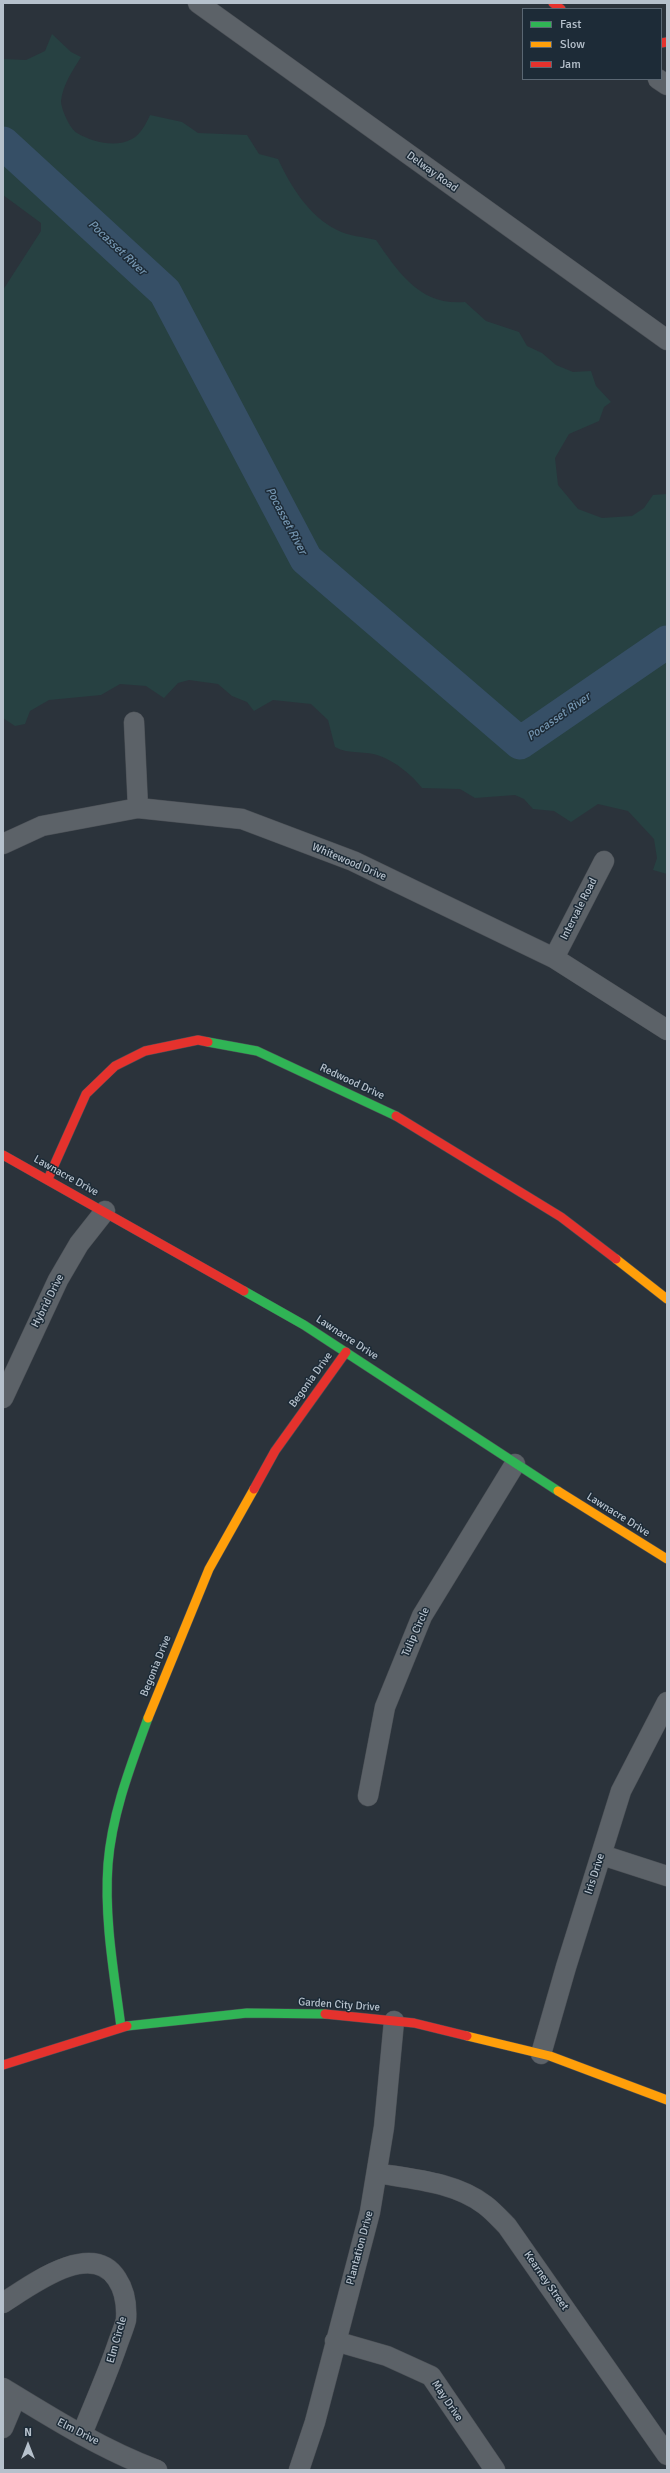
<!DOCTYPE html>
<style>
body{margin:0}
#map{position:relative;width:670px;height:2473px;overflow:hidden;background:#2b333b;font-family:Signika,sans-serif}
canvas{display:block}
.frame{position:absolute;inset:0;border:4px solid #b6c1cc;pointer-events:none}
.legend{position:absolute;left:522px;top:8px;width:140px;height:72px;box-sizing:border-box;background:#1d2b37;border:1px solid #5a6773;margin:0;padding:5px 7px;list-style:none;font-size:12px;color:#b6c1cc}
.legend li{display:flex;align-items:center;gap:8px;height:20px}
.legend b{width:20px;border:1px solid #5a6773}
.north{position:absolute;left:8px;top:2425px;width:40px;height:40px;-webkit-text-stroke:3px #1d2b37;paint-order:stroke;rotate:0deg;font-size:11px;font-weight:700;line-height:16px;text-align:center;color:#b6c1cc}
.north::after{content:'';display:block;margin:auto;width:14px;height:18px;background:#b6c1cc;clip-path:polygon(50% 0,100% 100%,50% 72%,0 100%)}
</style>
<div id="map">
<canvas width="670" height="2473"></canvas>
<div class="frame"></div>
<ul class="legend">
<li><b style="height:5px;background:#30b455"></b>Fast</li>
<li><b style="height:5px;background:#ff9f0a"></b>Slow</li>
<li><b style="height:5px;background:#e5322d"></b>Jam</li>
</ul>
<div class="north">N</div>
</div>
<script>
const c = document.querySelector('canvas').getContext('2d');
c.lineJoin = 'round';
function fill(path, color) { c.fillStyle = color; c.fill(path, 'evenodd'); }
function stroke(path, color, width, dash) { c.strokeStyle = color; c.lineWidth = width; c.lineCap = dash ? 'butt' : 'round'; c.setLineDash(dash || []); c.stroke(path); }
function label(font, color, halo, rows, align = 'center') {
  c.font = font + ' Signika,sans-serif'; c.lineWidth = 3; c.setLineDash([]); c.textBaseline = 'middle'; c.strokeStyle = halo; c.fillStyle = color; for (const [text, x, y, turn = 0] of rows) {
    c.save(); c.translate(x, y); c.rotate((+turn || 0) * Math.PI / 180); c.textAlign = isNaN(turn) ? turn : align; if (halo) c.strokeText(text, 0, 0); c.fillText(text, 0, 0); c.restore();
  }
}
const green = new Path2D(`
 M52 34 71 52 81 57C73 70 63 84 61 101 61 109 70 129 77 133 92 142 116 148 132 139 141 134 146 124 150 115L182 122 198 133 247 135 259 154 278 159C291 187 309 216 337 230 348 236 364 237 376 240 399 273 420 306 465 302L486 321 519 332 527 346 542 353 556 365 573 372 591 371 596 386 611 402 604 407 599 421 569 434 555 458 558 485 578 509 602 518 632 516 644 508 653 495 667 494V874L653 870 657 858 654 839 628 811 598 804 571 822 554 811 533 809 524 799 515 795 475 798 460 789 422 788C412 775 396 762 380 756 366 750 349 755 335 747L328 720 311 704 273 700 254 711 247 702 232 696 218 684 189 680 178 683 164 698 146 686 120 684 101 695 49 700 30 711 25 724 15 726 3 718V290L41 231V223L3 195V59L26 60 45 51Z`);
const river = new Path2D(`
 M3 143 165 292 306 559 520 743 667 642`);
const street = new Path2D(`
 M198 3 667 340
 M658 79 667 85
 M134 722 138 808
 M3 844 42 826 138 808 242 819 353 861 554 958 667 1030
 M554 958 604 861
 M3 1398 58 1280 79 1244 105 1211
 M368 1796 385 1707 422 1616 515 1464
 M602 1855 667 1876
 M541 2054 566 1967 621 1791 667 1702
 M377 2173C412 2179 455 2182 485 2205 493 2211 500 2219 507 2226L667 2455
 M3 2303C31 2285 92 2239 117 2279 125 2291 127 2305 126 2320 124 2328 120 2337 117 2346 107 2375 94 2404 82 2434
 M335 2341 387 2356 431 2376 495 2470
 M3 2388C52 2418 103 2450 157 2470
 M3 2428 16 2397
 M299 2470 315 2422 370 2212 384 2127 394 2021`);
const fast = new Path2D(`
 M208 1042 257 1051 396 1116
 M244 1291 304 1325 558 1491
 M127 2026 247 2013 325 2014
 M121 2027C114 1973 104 1918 108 1864 112 1813 131 1765 148 1718`);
const slow = new Path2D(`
 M616 1259 667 1299
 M558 1491 667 1559
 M148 1718 209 1569 254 1489
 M467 2036 550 2056 667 2100`);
const jam = new Path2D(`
 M553 3 561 9
 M661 43 667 42
 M396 1116 561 1217 616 1259
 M3 1155 244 1291
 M48 1179 86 1094 115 1066 145 1051 198 1040 208 1042
 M254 1489 275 1451 346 1352
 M325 2014 414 2023 467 2036
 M3 2065 127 2026`);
const streetNames = [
 ["Delway Road",432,172,36],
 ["Whitewood Drive",349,862,23],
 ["Intervale Road",579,909,-63],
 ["Redwood Drive",352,1082,25],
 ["Lawnacre Drive",66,1176,29],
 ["Hybrid Drive",48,1301,-63],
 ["Lawnacre Drive",347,1338,33],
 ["Begonia Drive",311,1380,-54],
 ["Lawnacre Drive",618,1515,32],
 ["Tulip Circle",416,1632,-66],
 ["Begonia Drive",156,1666,-68],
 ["Iris Drive",595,1874,-72],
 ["Garden City Drive",339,2005,4],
 ["Plantation Drive",360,2248,-75],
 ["Kearney Street",546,2281,55],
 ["Elm Circle",117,2340,-74],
 ["May Drive",447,2401,56],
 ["Elm Drive",78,2432,27]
];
const waterNames = [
 ["Pocasset River",117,248,43],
 ["Pocasset River",286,521,62],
 ["Pocasset River",559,717,-35]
];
fill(green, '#274142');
stroke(river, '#364f66', 33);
stroke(street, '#4a4f55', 21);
stroke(fast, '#4a4f55', 10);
stroke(slow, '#4a4f55', 10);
stroke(jam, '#4a4f55', 10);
stroke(street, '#5c6268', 20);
stroke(fast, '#30b455', 9);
stroke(slow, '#ff9f0a', 9);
stroke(jam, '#e5322d', 9);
label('11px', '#b6c1cc', '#1d2b37', streetNames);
label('italic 12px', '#7495b0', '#1d2b37', waterNames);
</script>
